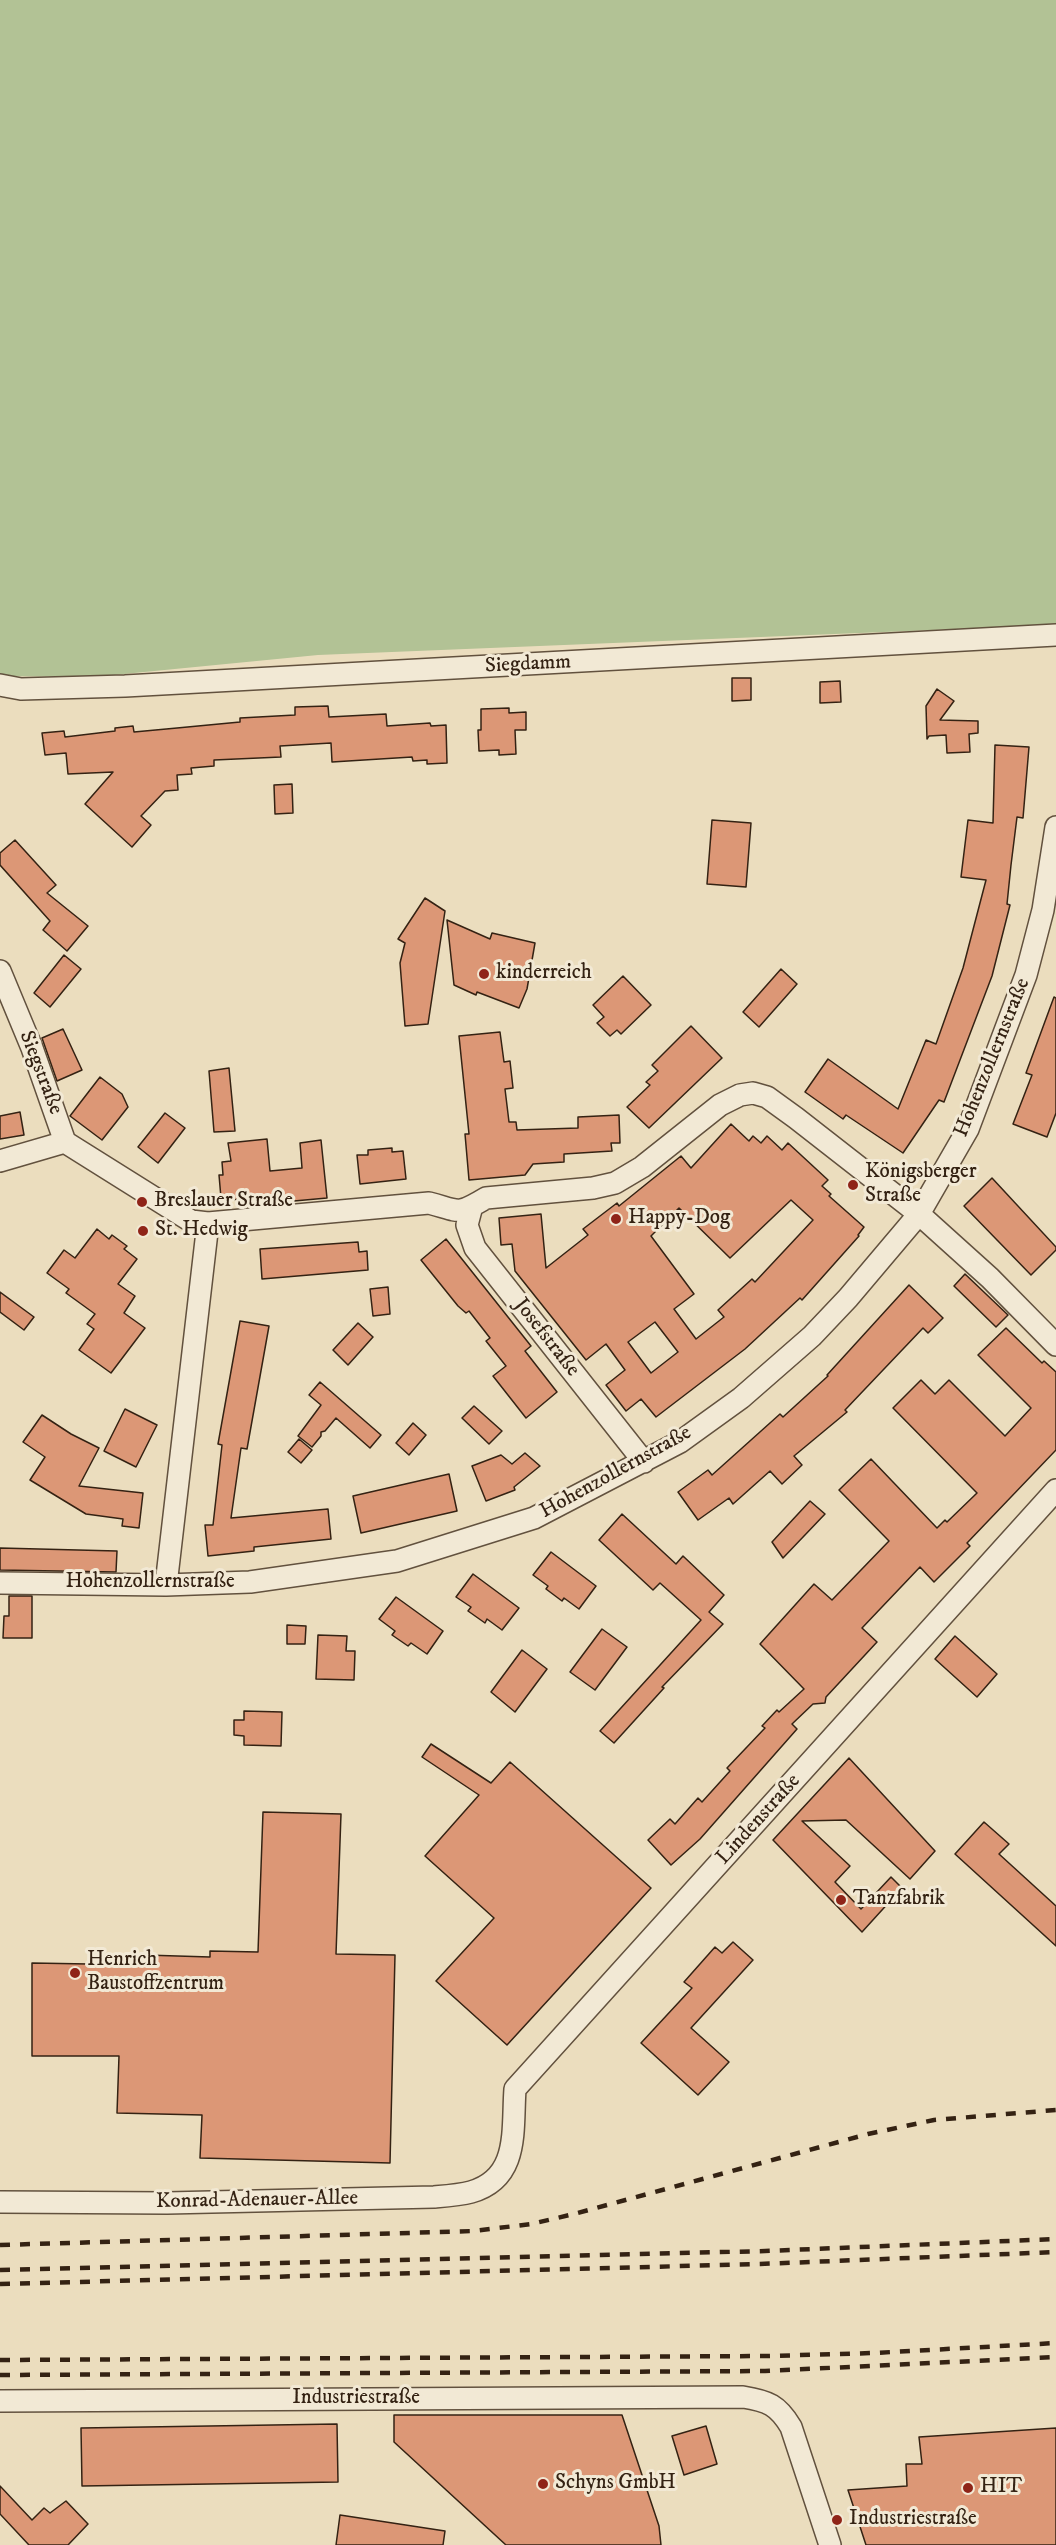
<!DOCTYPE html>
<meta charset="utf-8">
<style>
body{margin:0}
canvas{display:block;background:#ebddbe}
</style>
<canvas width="1056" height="2545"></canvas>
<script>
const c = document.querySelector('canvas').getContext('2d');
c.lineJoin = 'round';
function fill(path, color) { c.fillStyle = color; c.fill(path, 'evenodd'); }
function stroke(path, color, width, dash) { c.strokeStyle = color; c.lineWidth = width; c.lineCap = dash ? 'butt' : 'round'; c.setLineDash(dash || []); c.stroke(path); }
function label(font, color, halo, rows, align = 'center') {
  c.font = font + ' "IM FELL DW Pica",serif'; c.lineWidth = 6; c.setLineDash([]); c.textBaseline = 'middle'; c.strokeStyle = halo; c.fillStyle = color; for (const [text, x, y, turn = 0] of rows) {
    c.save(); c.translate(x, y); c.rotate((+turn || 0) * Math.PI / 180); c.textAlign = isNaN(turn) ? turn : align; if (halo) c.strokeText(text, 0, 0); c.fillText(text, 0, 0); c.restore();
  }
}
const green = new Path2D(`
 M0 0H1056V625L318 655 93 677 0 676Z`);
const building = new Path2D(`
 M732 678H751V700L732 701Z
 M840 681 841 702 820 703V682Z
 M937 689 954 701 940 720 978 721V733L969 734 970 752 947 753 946 735 929 736 927 739 926 706Z
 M328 706 329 717 386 714 387 726 430 723 431 726 446 725 447 763 427 764V760L413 761 412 757 332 762 331 743 280 746 281 757 214 760V766L191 768 192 774 177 775 178 790 165 791 141 816 151 825 132 847 85 804 113 772 68 774 66 753 45 755 42 733 64 731 65 737 115 731V728L133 726 134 732 177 728 240 722V718L295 715V707Z
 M509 708V713L526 712V730H515L516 754 499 755V750L479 751 478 730H481V709Z
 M995 745 1029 747 1023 818 1017 817 1011 865 1007 904 1010 905 992 976 944 1102 939 1100 903 1153 846 1115 843 1119 805 1092 828 1059 898 1109 926 1040 936 1044 963 968 986 880 961 877 968 820 993 823Z
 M292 784 293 813 275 814 274 785Z
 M712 820 751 823 746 887 707 884Z
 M15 840 56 885 47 893 88 926 67 951 43 930 50 921 0 865V853Z
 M425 898 445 911 428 1024 405 1026 400 963 405 943 398 939Z
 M447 920 490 939 492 933 535 943 527 989 519 1008 477 992 476 995 454 985Z
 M64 955 81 969 50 1007 34 993Z
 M781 969 797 984 759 1027 743 1012Z
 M623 976 651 1005 621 1034 617 1030 610 1036 597 1023 604 1017 593 1005Z
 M1054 997 1056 998V1113L1047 1137 1013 1124 1032 1075 1026 1073Z
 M691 1026 722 1058 649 1128 627 1107 650 1085 646 1082 658 1071 652 1065Z
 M63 1029 82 1070 57 1081 42 1038Z
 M500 1032 504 1062 510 1061 513 1088 505 1089 509 1122H516L517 1130 578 1128V1117L619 1115 620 1143H611L612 1151 564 1154V1162L533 1164 525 1175 469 1180 465 1134H469L459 1036Z
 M229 1068 235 1131 214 1132 209 1071Z
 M100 1077 122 1094 128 1107 102 1140 70 1116Z
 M20 1112 24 1135 0 1139V1116Z
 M165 1113 185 1128 158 1163 138 1147Z
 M731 1124 749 1141 753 1136 761 1143 767 1136 782 1150 788 1143 828 1180 822 1186 831 1194 829 1196 864 1227 858 1235 859 1236 802 1300 800 1298 745 1349 656 1417 641 1399 626 1411 606 1385 625 1370 606 1344 586 1360 515 1271 512 1244 501 1245 499 1218 541 1214 546 1268 588 1235 583 1229 617 1203 619 1206 681 1156 691 1168ZM791 1200 813 1220 755 1282 752 1279 718 1310 724 1317 696 1339 674 1309 694 1294 651 1236 679 1208 730 1258ZM655 1322 678 1352 651 1373 628 1342Z
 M267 1139 270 1171 302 1168 300 1143 321 1140 327 1198 283 1202V1196L228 1200V1197L221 1198 219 1175H223L222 1162 231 1161 228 1143Z
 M392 1148V1152L403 1151 406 1179 360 1184 357 1155H368V1150Z
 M992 1178 1056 1247V1250L1031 1275 964 1206Z
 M97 1229 109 1239 112 1235 127 1246 124 1249 137 1259 118 1284 135 1296 124 1313 145 1328 111 1373 79 1350 94 1329 87 1324 95 1314 66 1293 69 1289 47 1273 64 1250 75 1258Z
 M446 1239 531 1346 525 1351 557 1392 526 1418 493 1376 506 1366 486 1341 490 1338 469 1311 466 1313 458 1306 421 1260Z
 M358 1242 359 1252 367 1251 368 1270 262 1279 260 1249Z
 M965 1274 1008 1315 996 1327 954 1286Z
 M909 1285 943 1318 928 1333 923 1328 845 1410 847 1412 794 1456 802 1465 782 1484 770 1471 733 1504 729 1498 698 1520 678 1492 708 1470 712 1475 780 1414 783 1417 828 1376 827 1375Z
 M388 1287 390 1314 373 1316 370 1289Z
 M0 1292 34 1317 24 1330 0 1312Z
 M240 1321 269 1326 247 1449 241 1448 231 1518 328 1509 331 1539 254 1547V1551L208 1556 205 1525H213L222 1445 218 1444Z
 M358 1323 373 1337 348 1365 333 1350Z
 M1006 1328 1042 1363 1044 1361 1056 1372V1450L967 1543 970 1546 934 1582 920 1567 862 1628 877 1642 826 1697 825 1703 813 1704 792 1724 797 1729 700 1839 671 1865 648 1840 670 1819 675 1824 698 1798 702 1802 730 1771 727 1768 765 1728 762 1726 777 1710 779 1712 804 1689 760 1644 814 1584 832 1600 889 1541 839 1490 871 1459 937 1528 945 1520 947 1522 977 1493 893 1408 921 1380 935 1394 949 1380 1005 1436 1031 1408 978 1355Z
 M320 1382 381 1435 370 1448 336 1418 325 1431 321 1432V1436L312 1447 298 1436 321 1405 309 1395Z
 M474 1406 502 1431 489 1444 462 1418Z
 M125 1409 157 1425 136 1467 104 1451Z
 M42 1415 71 1434 99 1448 79 1486 143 1493 139 1528 122 1526 123 1519 86 1514 30 1480 45 1457 23 1442Z
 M413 1423 426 1435 409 1455 396 1443Z
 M299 1439 312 1450 301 1463 288 1452Z
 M525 1453 540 1466 514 1487 515 1490 486 1501 472 1466 501 1455 512 1464Z
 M449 1474 457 1511 361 1533 353 1496Z
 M810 1501 825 1514 783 1558 772 1542Z
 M622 1514 676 1564 683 1556 724 1595 709 1612 723 1624 662 1687 664 1688 614 1743 600 1731 701 1620 660 1583 653 1590 599 1540Z
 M0 1548 117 1551 116 1572 0 1570Z
 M551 1552 596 1586 579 1609 564 1598 562 1601 546 1589 548 1586 533 1575Z
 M473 1574 519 1608 502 1630 487 1619 485 1623 468 1611 471 1607 456 1597Z
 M9 1596H32V1638H3L4 1616H9Z
 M396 1597 443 1631 427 1654 411 1643 408 1646 392 1635 395 1631 379 1619Z
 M287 1625 306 1626 305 1644H287Z
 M602 1629 627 1647 595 1690 570 1672Z
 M318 1635 347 1636 346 1651H355L354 1680 316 1679Z
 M955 1636 997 1674 977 1697 935 1659Z
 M522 1650 547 1669 515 1712 491 1692Z
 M244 1711 282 1712 281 1746 244 1745V1736L234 1735V1720H244Z
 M431 1744 491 1783 510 1762 651 1888 507 2045 436 1981 494 1918 425 1856 479 1795 422 1757Z
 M849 1758 935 1851 910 1879 846 1820 802 1821 850 1866 835 1882 861 1909 891 1877 902 1888 862 1932 773 1840Z
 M263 1812 341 1814 336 1954 395 1955 390 2163 200 2158 202 2115 117 2113 119 2056H32V1963L145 1965V1955L210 1957V1951L258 1952Z
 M984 1822 1009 1844 999 1854 1056 1906V1946L955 1854Z
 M733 1942 753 1960 691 2028 729 2062 698 2095 641 2043 692 1988 684 1982 715 1947 722 1953Z
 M394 2415H622L659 2526 661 2545H506L394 2442Z
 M337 2424 338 2482 82 2486 81 2428Z
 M706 2426 717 2464 684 2475 672 2436Z
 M1056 2428V2545H866L848 2490 907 2486 906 2464H922L919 2437Z
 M0 2486 32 2520 44 2508 50 2513 66 2501 88 2524 68 2545H29L0 2514Z
 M340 2515 445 2531 443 2545H336Z`);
const minor = new Path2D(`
 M0 685 21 689 125 686 1056 635
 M0 971 32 1048 65 1142
 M0 1161 65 1142 191 1221 208 1223 429 1203C460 1211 456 1216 486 1198L593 1188 615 1183 642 1167 720 1105 740 1095 753 1093 767 1097 796 1118 919 1214 990 1278 1056 1345
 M472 1206 467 1225 475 1248 644 1462
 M0 1583 166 1585 250 1582 397 1561 534 1518 680 1442 741 1398 812 1336 848 1298 919 1214 968 1129 1026 975 1043 910 1056 827
 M166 1585 208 1223
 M0 2202 167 2203 434 2197C446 2196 460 2195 471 2192 520 2178 512 2130 515 2089L1056 1490
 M0 2401 743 2397C768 2401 778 2405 791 2427L830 2545`);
const rail = new Path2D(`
 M0 2245 474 2231 531 2224 574 2214 868 2134 934 2120 1056 2110
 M0 2270 765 2251 1056 2239
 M0 2284 760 2264 1056 2252
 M0 2360 769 2356 874 2353 1056 2343
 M0 2375 765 2371 1056 2357`);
const markers = [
 [484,974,6,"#8f2418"],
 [853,1185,6,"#8f2418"],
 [142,1202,6,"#8f2418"],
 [616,1219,6,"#8f2418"],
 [143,1231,6,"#8f2418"],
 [841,1900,6,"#8f2418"],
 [75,1973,6,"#8f2418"],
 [543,2484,6,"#8f2418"],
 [968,2488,6,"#8f2418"],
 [837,2520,6,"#8f2418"]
];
const streetNames = [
 ["Siegdamm",528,665,-3],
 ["Hohenzollernstraße",993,1058,-68],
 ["Siegstraße",40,1073,69],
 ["Josefstraße",546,1338,52],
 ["Hohenzollernstraße",616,1473,-29],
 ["Hohenzollernstraße",150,1583],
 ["Lindenstraße",759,1820,-48],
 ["Konrad-Adenauer-Allee",257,2201,-1],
 ["Industriestraße",356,2399]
];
const poiNames = [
 ["kinderreich",496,974],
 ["Königsberger",865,1173],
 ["Straße",865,1197],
 ["Breslauer Straße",154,1202],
 ["Happy-Dog",628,1219],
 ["St. Hedwig",155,1231],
 ["Tanzfabrik",853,1900],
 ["Henrich",87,1961],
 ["Baustoffzentrum",87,1985],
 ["Schyns GmbH",555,2484],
 ["HIT",980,2488],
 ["Industriestraße",849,2520]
];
fill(green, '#b2c295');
fill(building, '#dc9776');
stroke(building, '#342213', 1.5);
stroke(minor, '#62513e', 24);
stroke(minor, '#f2e9d5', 21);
stroke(rail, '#342213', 4.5, [10, 10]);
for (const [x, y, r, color] of markers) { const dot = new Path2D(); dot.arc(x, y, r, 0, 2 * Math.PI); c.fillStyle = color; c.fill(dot); stroke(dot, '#f2e9d5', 2); }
label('21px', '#342213', '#f2e9d5', streetNames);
label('21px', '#342213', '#f2e9d5', poiNames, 'left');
</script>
